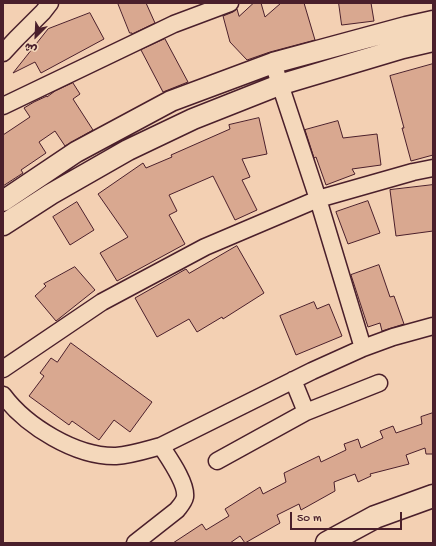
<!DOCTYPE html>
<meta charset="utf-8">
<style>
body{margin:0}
#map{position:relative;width:436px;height:546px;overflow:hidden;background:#f3d0b3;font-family:"Gochi Hand","Playpen Sans Arabic",sans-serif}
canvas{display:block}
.frame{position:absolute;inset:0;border:4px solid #4a1f2b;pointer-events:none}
.north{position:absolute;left:16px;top:16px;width:40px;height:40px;-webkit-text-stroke:3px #f4d8bb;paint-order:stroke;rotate:204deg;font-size:11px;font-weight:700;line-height:16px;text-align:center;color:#4a1f2b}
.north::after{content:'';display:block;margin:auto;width:14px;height:18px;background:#4a1f2b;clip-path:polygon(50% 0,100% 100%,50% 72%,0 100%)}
.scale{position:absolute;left:290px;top:512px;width:112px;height:18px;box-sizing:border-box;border:2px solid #4a1f2b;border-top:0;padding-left:5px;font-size:12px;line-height:14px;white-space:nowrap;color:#4a1f2b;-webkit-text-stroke:3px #f4d8bb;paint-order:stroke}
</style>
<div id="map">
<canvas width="436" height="546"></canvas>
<div class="frame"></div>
<div class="north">ش</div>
<div class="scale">50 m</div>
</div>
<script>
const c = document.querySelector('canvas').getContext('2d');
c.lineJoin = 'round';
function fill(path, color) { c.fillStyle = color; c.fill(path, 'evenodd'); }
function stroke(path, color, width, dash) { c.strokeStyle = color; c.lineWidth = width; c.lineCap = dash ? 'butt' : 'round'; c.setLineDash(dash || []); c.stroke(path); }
const building = new Path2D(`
 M118 3H146L155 23 132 34V33H130Z
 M254 3H261L265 17 281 3H304L315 40 270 52 247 60 230 42 223 16 233 12 237 9 239 16Z
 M339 3H371L374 21 342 25Z
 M90 13 104 39 41 73 35 62 13 73 48 29Z
 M165 39 188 82 163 92 141 50Z
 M433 64V155L411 161 402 128H404L390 76Z
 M73 83 80 94 73 99 93 130 65 146 55 131 39 142 46 153 21 170 23 173 3 186V135L30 117 24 108 34 102 47 96V97L55 91Z
 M259 118 267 154 242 159 250 177 242 180 257 210 235 220 213 176 169 195 177 211 169 215 185 244 117 281 100 253 128 237 98 194 143 163 146 168 172 157 171 155 230 129 229 125Z
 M338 121 343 138 377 134 381 165 352 169 355 174 326 185 316 157 314 158 305 130Z
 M433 185V231L396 236 390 190Z
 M368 201 380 233 348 244 336 212Z
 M77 202 94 230 70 245 53 217Z
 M237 246 264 293 223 319 222 317 197 332 189 319 157 337 135 298 186 269 189 273Z
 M379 265 390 297 394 296 404 324 382 331 380 323 368 327 351 275Z
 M75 267 95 290 56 321 35 296 46 286 44 284Z
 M314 302 317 309 329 304 342 336 296 355 280 316Z
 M71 343 152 402 130 432 114 420 99 440 72 421 69 425 29 396 44 376 40 373 51 358 57 362Z
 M433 413V454H426L425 448 406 455 409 464 370 474 371 476 358 482 355 474 334 482 335 491 301 510 299 504 277 515 280 523 245 543 240 536 230 543H173L202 524 206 530 229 516 225 509 260 487 263 494 286 482 284 473 319 456 321 462 346 450 344 444 358 439 361 448 383 438 380 431 393 426 396 433 422 424 421 417Z`);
const minor = new Path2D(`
 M3 53 16 39 43 12 50 3
 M273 63 318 199 363 348
 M3 106 174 24 230 3
 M3 369 102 302 205 247 318 199 413 172 433 168
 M293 380 306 412 379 383
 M3 395C26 426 76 457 116 456 131 455 146 450 161 446L312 371 363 348 393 337 433 326
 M217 461 306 412
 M135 543 177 510C180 506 184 502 185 497 187 483 168 457 161 446`);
const tertiary = new Path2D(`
 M3 201 76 152 171 101 273 63 406 27 433 21
 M3 225 51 194 128 150 193 119 279 85 403 48 433 41`);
const secondary = new Path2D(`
 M327 543 375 517 433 496`);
fill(building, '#d9a890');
stroke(building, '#4a1f2b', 1);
stroke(minor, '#4a1f2b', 19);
stroke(tertiary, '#4a1f2b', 23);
stroke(secondary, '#4a1f2b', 25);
stroke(minor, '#f4d8bb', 16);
stroke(tertiary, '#f4d8bb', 20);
stroke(secondary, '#f4d8bb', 22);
</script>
